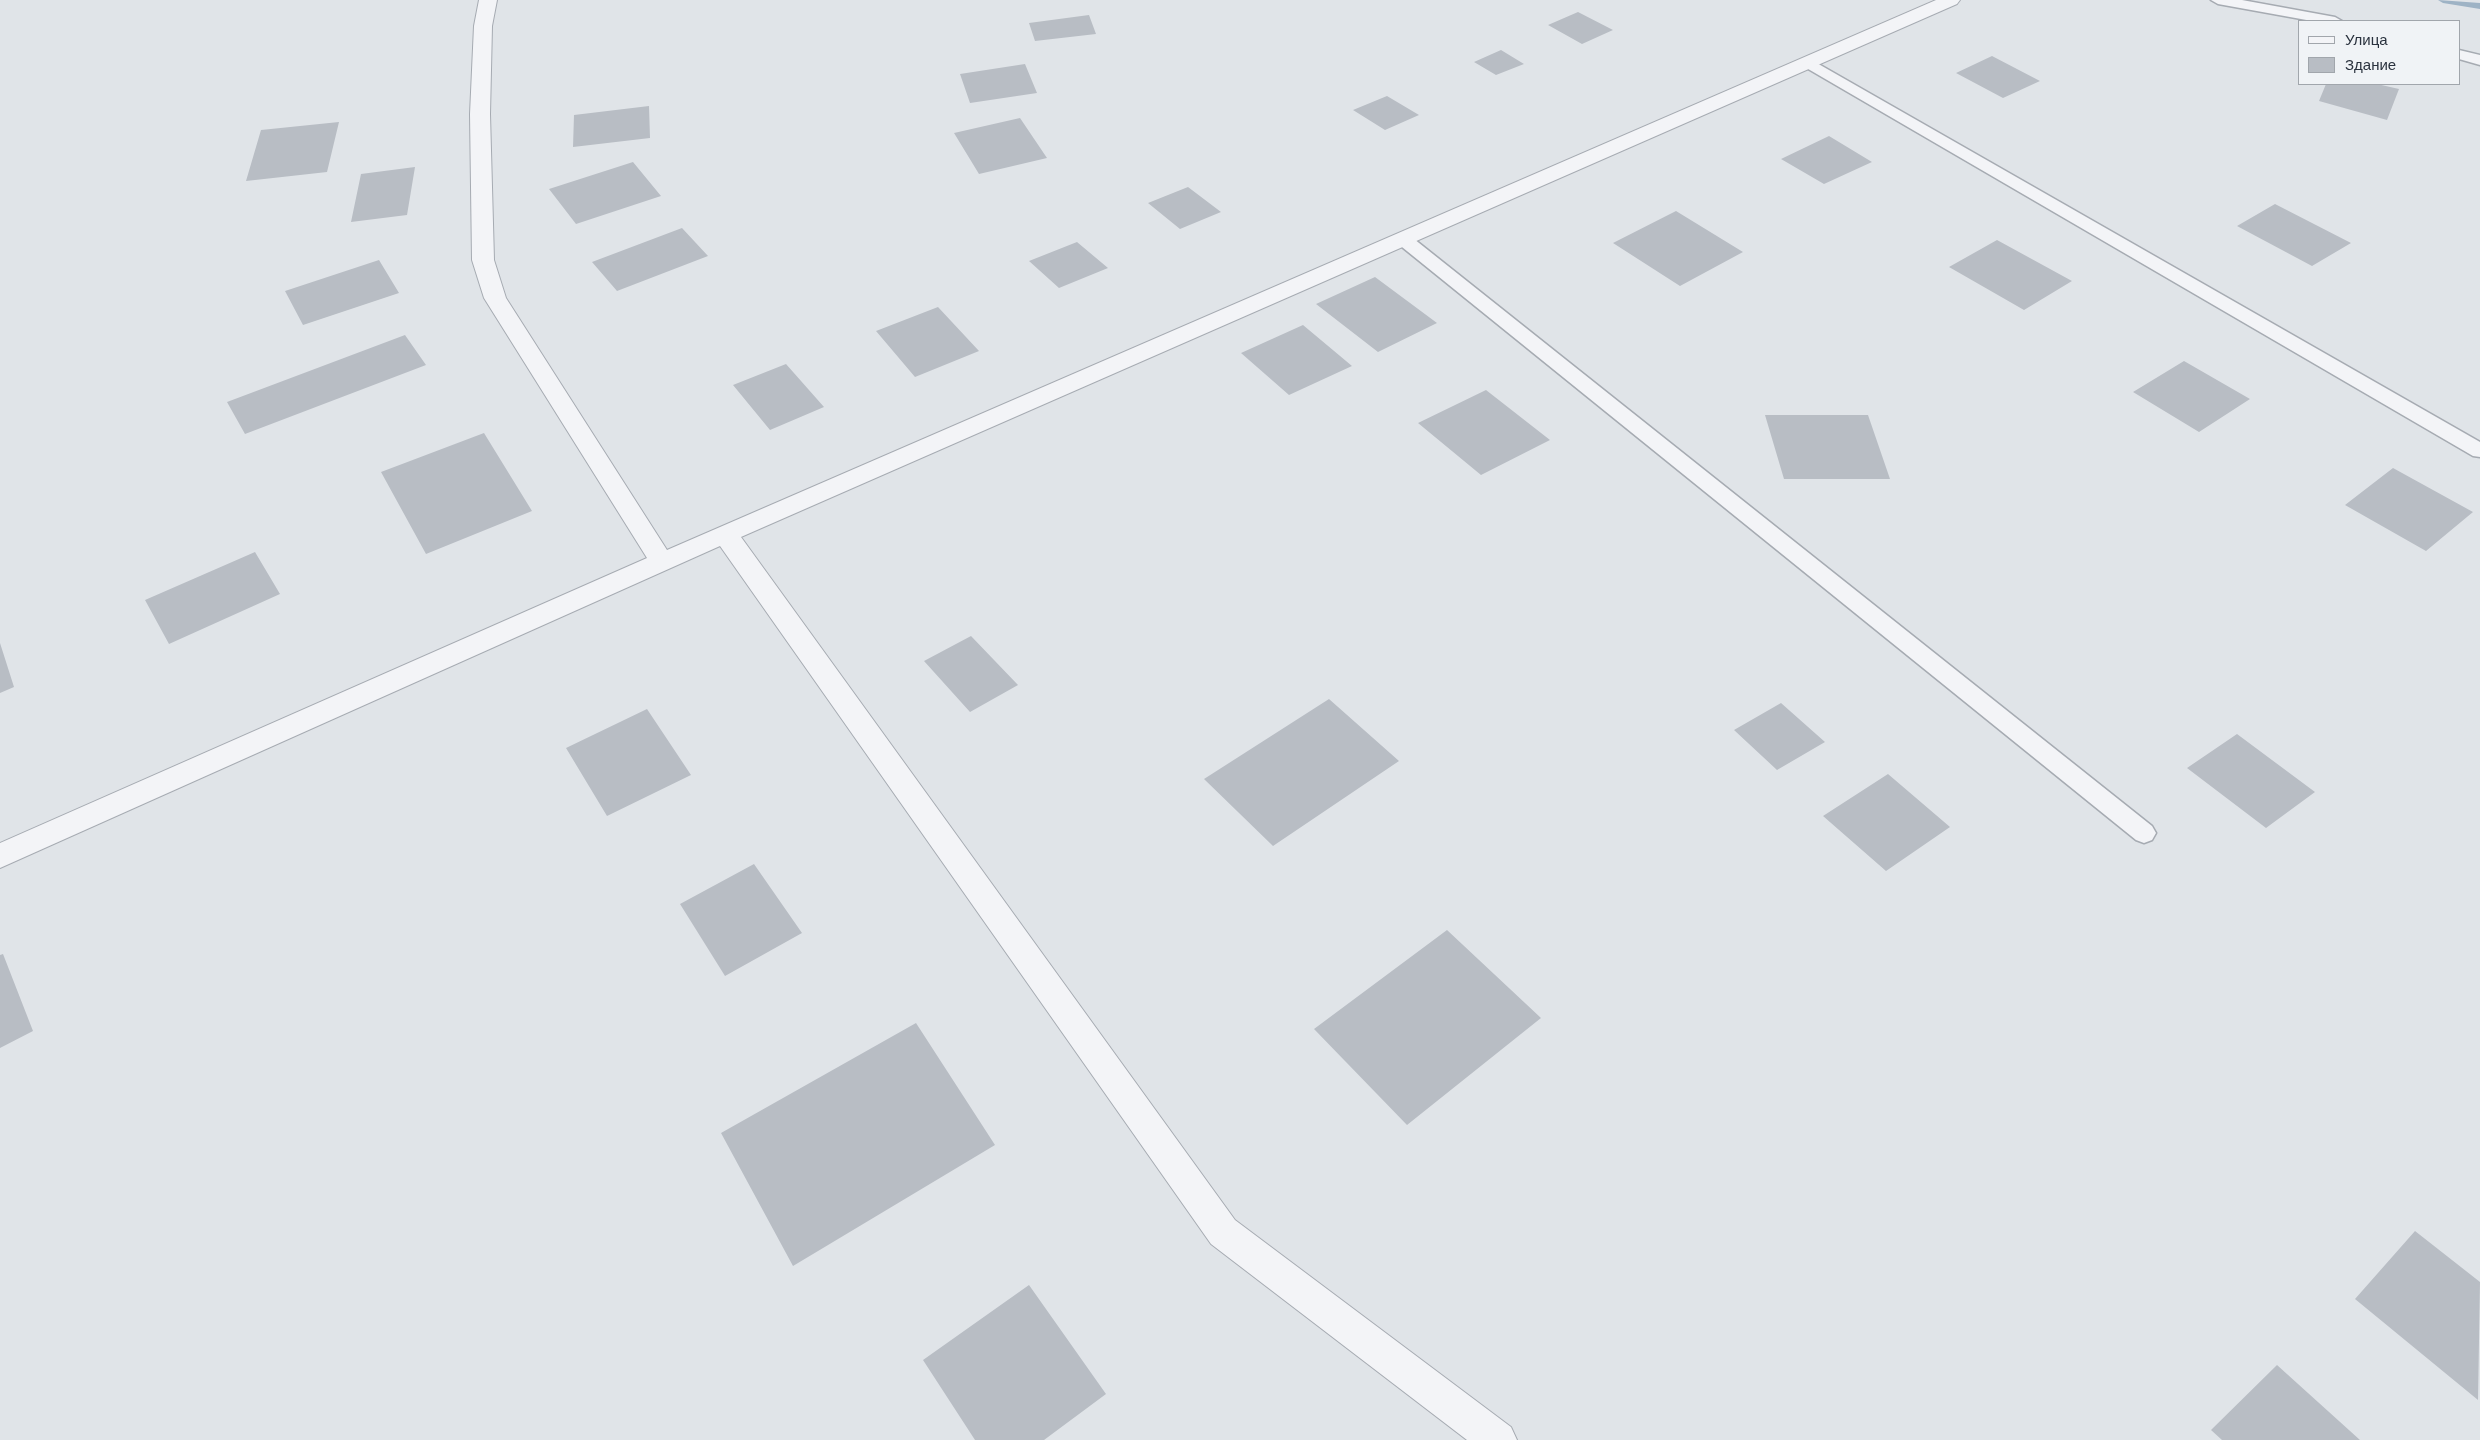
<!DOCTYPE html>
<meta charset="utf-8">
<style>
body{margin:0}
#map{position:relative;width:2480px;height:1440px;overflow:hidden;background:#e0e4e8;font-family:"Work Sans",sans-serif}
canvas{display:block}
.legend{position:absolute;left:2298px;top:20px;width:162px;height:65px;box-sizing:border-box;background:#f0f3f6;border:1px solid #a1a6ac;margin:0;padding:6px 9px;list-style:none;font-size:15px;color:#2a323e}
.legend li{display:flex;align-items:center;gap:10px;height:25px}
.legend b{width:25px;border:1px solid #a1a6ac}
</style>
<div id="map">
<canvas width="2480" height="1440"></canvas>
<ul class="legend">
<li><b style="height:6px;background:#f3f4f7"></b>Улица</li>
<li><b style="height:14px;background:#b8bdc4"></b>Здание</li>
</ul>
</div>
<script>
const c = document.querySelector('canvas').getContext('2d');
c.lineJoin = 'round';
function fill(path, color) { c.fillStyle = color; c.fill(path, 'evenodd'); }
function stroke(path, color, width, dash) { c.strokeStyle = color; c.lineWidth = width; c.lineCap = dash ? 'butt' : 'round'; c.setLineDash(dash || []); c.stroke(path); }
const stream = new Path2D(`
 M2438 0 2480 3V9L2443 3Z`);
const building = new Path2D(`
 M1578 12 1613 30 1582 44 1548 25Z
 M1089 15 1096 34 1035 41 1029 23Z
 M1501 50 1524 64 1496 75 1474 62Z
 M1992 56 2040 81 2003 98 1956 73Z
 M1025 64 1037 93 970 103 960 74Z
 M2326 84H2377L2399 89 2387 120 2319 101Z
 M1387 96 1419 115 1385 130 1353 110Z
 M649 106 650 138 573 147 574 115Z
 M1020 118 1047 158 979 174 954 133Z
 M339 122 327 172 246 181 261 130Z
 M1829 136 1872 162 1824 184 1781 159Z
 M633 162 661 196 576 224 549 189Z
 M415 167 407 215 351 222 361 174Z
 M1188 187 1221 212 1180 229 1148 203Z
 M2275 204 2351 243 2312 266 2237 226Z
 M1676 211 1743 252 1680 286 1613 243Z
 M682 228 708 256 617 291 592 262Z
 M1997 240 2072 281 2024 310 1949 267Z
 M1077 242 1108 268 1059 288 1029 261Z
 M379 260 399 293 303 325 285 291Z
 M1375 277 1437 323 1378 352 1316 304Z
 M938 307 979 351 915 377 876 331Z
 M1303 325 1352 366 1289 395 1241 353Z
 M405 335 426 365 245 434 227 402Z
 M2184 361 2250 399 2199 432 2133 392Z
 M786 364 824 407 770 430 733 385Z
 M1486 390 1550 440 1481 475 1418 423Z
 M1765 415H1868L1890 479H1784Z
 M484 433 532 511 426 554 381 472Z
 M2393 468 2473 512 2426 551 2345 505Z
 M255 552 280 594 169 644 145 600Z
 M971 636 1018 685 970 712 924 661Z
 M0 643 14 687 0 693Z
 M1329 699 1399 761 1273 846 1204 779Z
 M1781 703 1825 742 1777 770 1734 730Z
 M647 709 691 775 607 816 566 748Z
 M2237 734 2315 792 2266 828 2187 768Z
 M1888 774 1950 827 1886 871 1823 816Z
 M754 864 802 933 725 976 680 904Z
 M1447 930 1541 1018 1407 1125 1314 1029Z
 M3 954 33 1031 0 1048V955Z
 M916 1023 995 1145 793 1266 721 1133Z
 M2415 1231 2480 1282 2478 1400 2355 1299Z
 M1029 1285 1106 1394 1044 1440H975L923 1360Z
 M2277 1365 2360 1440H2222L2211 1430Z`);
const service = new Path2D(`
 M2211 0H2242L2335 17 2342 21H2312L2218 4Z
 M2459 50 2480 55V65L2459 59Z
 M1808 58 2480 442V457L2473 456 1803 66 1800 63 1803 60Z
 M1403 234 1409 235 2152 826 2156 833 2152 840 2144 843 2136 840 1397 243 1394 239 1397 235Z`);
const minor = new Path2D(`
 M479 0H497L492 26 490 114 494 260 506 298 667 550 1936 0H1960L1957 4 741 537 1235 1220 1511 1427 1517 1440H1467L1211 1244 720 546 0 868V843L647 558 484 298 472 260 470 114 474 26Z`);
fill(stream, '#9eb3c5');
fill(building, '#b8bdc4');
stroke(service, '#a6abb2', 3);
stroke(minor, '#a6abb2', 2);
fill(service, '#f3f4f7');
fill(minor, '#f3f4f7');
</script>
